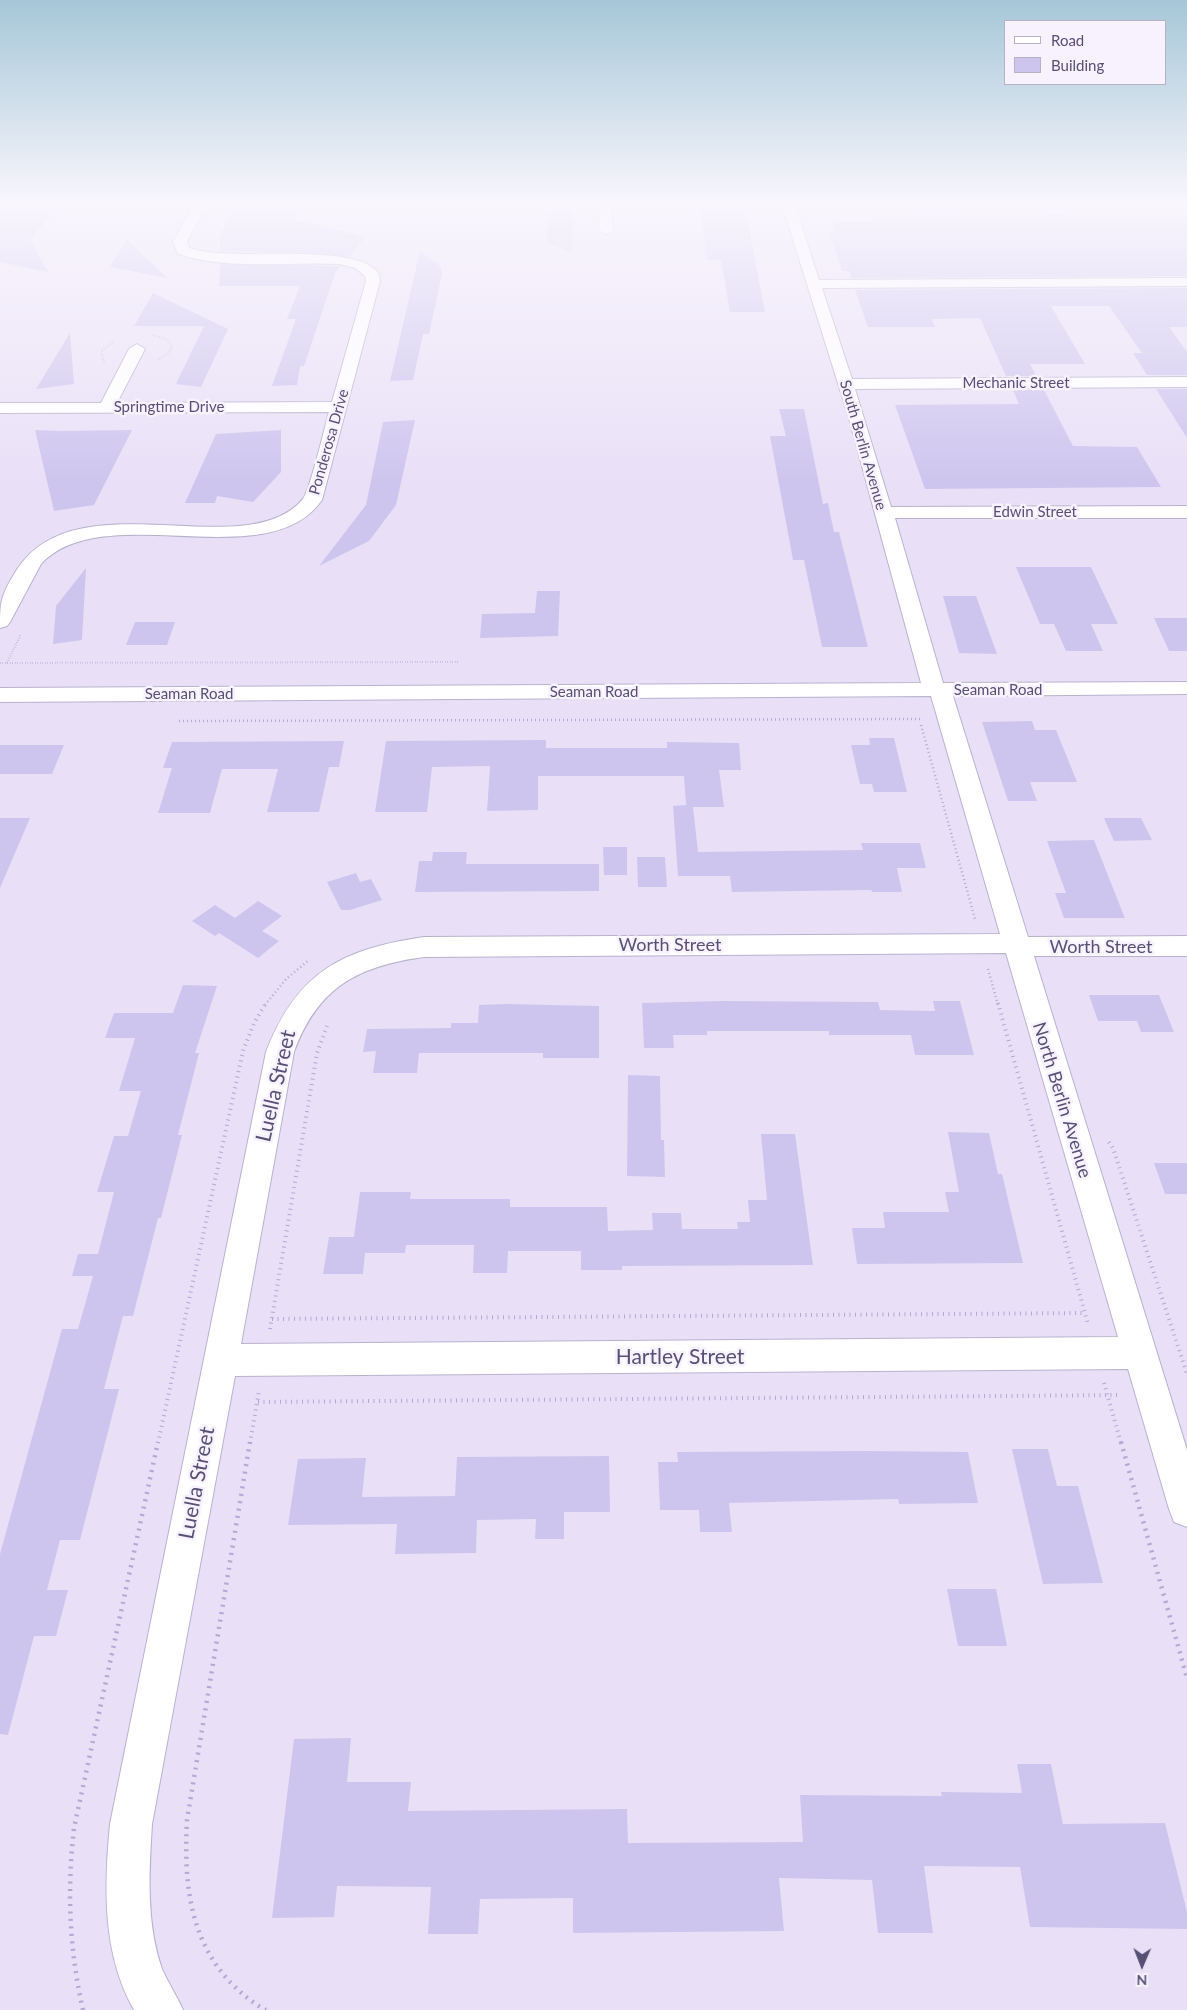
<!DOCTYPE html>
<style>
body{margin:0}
#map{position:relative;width:1187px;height:2010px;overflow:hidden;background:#f2ecfb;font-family:Lato,sans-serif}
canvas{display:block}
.legend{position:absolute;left:1004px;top:20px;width:162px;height:65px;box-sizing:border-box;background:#f7f2fe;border:1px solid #b7b1c7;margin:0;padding:6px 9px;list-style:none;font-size:15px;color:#575075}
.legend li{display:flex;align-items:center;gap:10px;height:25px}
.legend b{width:25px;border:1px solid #b7b1c7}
.north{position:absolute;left:1117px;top:1940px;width:50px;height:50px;-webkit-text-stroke:4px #f7f2fe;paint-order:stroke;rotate:181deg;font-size:14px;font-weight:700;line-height:20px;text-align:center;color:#575075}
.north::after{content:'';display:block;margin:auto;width:18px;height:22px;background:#575075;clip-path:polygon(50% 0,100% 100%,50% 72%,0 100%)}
</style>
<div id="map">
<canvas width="1187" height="2010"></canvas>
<ul class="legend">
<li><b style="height:6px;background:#fff"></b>Road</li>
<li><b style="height:14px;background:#cec5ee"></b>Building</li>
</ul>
<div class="north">N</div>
</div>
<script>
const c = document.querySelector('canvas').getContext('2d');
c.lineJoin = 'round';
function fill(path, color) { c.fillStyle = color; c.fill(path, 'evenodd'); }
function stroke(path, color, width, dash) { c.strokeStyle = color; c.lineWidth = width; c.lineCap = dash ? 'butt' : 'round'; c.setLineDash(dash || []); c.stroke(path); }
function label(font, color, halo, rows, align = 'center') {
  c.font = font + ' Lato,sans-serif'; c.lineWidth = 5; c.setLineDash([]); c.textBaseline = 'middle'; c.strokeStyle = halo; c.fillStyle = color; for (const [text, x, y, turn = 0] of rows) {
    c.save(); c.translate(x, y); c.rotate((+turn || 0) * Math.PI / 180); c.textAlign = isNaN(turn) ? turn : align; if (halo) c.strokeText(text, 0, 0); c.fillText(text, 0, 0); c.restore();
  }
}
const residential = new Path2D(`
 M0 201H1187V2010H0Z`);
const building = new Path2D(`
 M699 201H744L765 312H730L721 260H708Z
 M19 203H62L30 240 48 272 0 262V204Z
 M298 203 296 220 365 237 349 257 320 253 220 251V236L235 205Z
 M549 210H573L572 252 547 243Z
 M1044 214 1187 215V276L851 278 849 271H842L829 232H834L832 223H839L838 221H875L872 215 1045 216Z
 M127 240 167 278 110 267Z
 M420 251 440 266 442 274 429 334H423L413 380 390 381Z
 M220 264 341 266 335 273 304 366H300L297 385 272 386 296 319H287L300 286H219Z
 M1187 288V327H1169L1187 352V375H1147L1133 353H1142L1109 306H1051L1085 364H1030L1036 376H1006L980 318 932 319 935 327H868L855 290Z
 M153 293 228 329 201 387 176 384 204 326H134Z
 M70 333 74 384 36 389Z
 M1156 389H1187V438Z
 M1013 390H1044L1073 446 1137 447 1161 487 925 489 895 405 1019 404Z
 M779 409H804L823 504 828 503 834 532H839L868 647H822L804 560H793L770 436H786Z
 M415 420 396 505 369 541 319 566 366 505 383 422Z
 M35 430 61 431 132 430 94 505 54 511Z
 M281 430V472L253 502 217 496 215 503H185L216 434Z
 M1016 567H1091L1118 624H1091L1103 651H1066L1054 624H1040Z
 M86 568 82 640 53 644 56 606Z
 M537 591H560L558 636 480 638 482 614 535 613Z
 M943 596H976L997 654 959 653Z
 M1154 618H1187V651H1169Z
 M135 622H175L167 645H126Z
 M1032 721 1035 730H1056L1077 782H1030L1037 801H1008L982 722Z
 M869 738H894L907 792H874L872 784H860L851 745H870Z
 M546 740V748H667V742L739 743 741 770H719L724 807H693L698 852 863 850 861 843H920L926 868H897L902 892H872L871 890 732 892 730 876H678L673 806 686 805 684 776H538V810L487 811 490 766 432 767 427 812H375L386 741Z
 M344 741 339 767H329L319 812H267L278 769H222L210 813H158L172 768H163L172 742Z
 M0 745H64L52 774H0Z
 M0 818H30L0 888Z
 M1104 818H1141L1152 840 1114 841Z
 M1094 840 1122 911 1125 918H1064L1055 893H1066L1047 841Z
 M603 847H627V875H604Z
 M433 852H467L466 864H599V891L415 892 419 861H432Z
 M637 857H665L667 887H638Z
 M356 873 360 882 371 879 382 900 350 910H341L327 882Z
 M258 901 282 916 262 931 279 941 258 958 219 933 215 936 192 921 215 905 235 918Z
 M183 985 217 986 195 1053H199L178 1135H182L161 1218H158L133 1316H123L104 1389H119L80 1540H60L47 1590H68L56 1636H34L8 1735 0 1734V1554L62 1329H78L93 1276H72L78 1254H98L114 1192H97L114 1136H128L141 1091H119L135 1038H105L114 1013H173Z
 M1089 995H1159L1174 1032H1141L1137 1021H1098Z
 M721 1001 878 1002 880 1010 935 1011 933 1001H960L974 1055H915L911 1035H829V1031H707V1035H673L674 1048H644L642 1003Z
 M504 1004 599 1006V1058H543V1053H419L417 1073H373L376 1051 363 1052 367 1029 451 1028V1023H478L479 1005Z
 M628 1075 660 1076 661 1140H664L665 1177 627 1176Z
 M948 1132 989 1133 998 1174H1002L1023 1263 857 1264 852 1228H885L883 1212H949L945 1192H959Z
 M761 1134H795L813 1265 622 1266V1270H581V1251H508L507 1273H473L474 1245H406L405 1253H365L363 1274H323L329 1237H354L360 1192H411L410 1199H510V1207H607L608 1231 653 1230 652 1213H681L682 1229H738L737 1222H750L748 1200H767Z
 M1154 1163H1187V1194H1165Z
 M1012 1449H1048L1057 1486H1078L1103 1583 1043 1584Z
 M866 1451 968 1452 978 1503 899 1504 898 1499 729 1503 732 1532H700L699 1510H660L658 1462H678L677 1452Z
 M609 1456 610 1512H564V1539H535L536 1519 477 1520 476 1553 395 1554 397 1524 288 1525 298 1459 366 1458 362 1497 455 1496 457 1457Z
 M947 1589H996L1007 1646H958Z
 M351 1738 347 1782H411L408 1811 627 1809 628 1843 803 1842 800 1795 942 1796 941 1792 1022 1793 1017 1764H1051L1063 1824 1165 1823 1187 1912V1929L1030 1927 1020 1867 924 1866 933 1933H878L872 1880 779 1878 784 1931 573 1933V1898L480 1899 478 1934H428L431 1887 337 1886 334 1917 272 1918 294 1739Z`);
const pathFar3 = new Path2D(`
 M152 335 166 339 172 346 169 353 157 360
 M104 362 101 351 116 340
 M0 663 458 662
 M7 663 21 634`);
const pathFar2 = new Path2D(`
 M179 721 920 719
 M921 725 975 919
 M988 969 998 1005
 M265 1005 286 979 309 960`);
const pathFar1 = new Path2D(`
 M998 1003 1088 1324
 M1109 1142 1113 1148 1187 1374
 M272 1319 1085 1313
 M270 1329 317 1053 327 1026
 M1104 1383 1121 1443
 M258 1402 1121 1395
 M158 1443 243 1051 254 1023 266 1003
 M250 1443 259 1391`);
const path = new Path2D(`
 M250 1442 187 1820C184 1879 188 1937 230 1982 241 1993 252 2003 266 2010
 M1121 1442 1187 1678
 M83 2010C69 1948 67 1891 74 1828L158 1442`);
const minor = new Path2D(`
 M196 201H208L187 242 189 248C234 263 355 240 379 274L380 281 322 500C268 578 103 497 41 564L10 622 7 626 0 628C0 601 1 595 16 571 75 476 246 567 303 499 310 491 325 426 329 412L0 413V403H101L129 349 137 344 145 349 117 403 332 402 366 281 365 276 355 268 340 264C286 261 230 271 178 254L173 242Z
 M599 201H611L613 230 611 233 606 234 599 230Z
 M781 201H1187V208H796L819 280 1187 278V286L822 288 852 379 1187 377V387L855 389 891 507 1187 506V518H895L943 683 1187 682V694L953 696 1028 937 1187 936V956H1034L1187 1450V1527L1174 1522 1169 1509 1128 1369 235 1376 152 1824C149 1872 146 1923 162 1969 168 1983 177 1996 183 2010H134C102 1954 104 1886 110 1824L266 1052C297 972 342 949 424 937L1000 934 931 696 0 702V688L921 683 850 422ZM1006 953 1118 1337 241 1344 294 1052C318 987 358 966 424 957Z`);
const farStreetnames = [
 ["Mechanic Street",1016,383],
 ["Springtime Drive",169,407],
 ["Ponderosa Drive",329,442,-74],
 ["South Berlin Avenue",863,445,74],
 ["Edwin Street",1035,512],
 ["Seaman Road",998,690],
 ["Seaman Road",594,692],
 ["Seaman Road",189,694]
];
const streetNames = [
 ["Worth Street",670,945],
 ["Worth Street",1101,947],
 ["North Berlin Avenue",1062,1100,73]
];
const nearStreetnames = [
 ["Luella Street",276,1086,-77],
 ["Hartley Street",680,1357],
 ["Luella Street",197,1483,-79]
];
fill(residential, '#e9e0f7');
fill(building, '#cec5ee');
stroke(minor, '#b9b2cd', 2);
stroke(pathFar3, '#b1a8d4', 2, [0.5, 2]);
stroke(pathFar2, '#b1a8d4', 2.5, [1, 3]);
stroke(pathFar1, '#b1a8d4', 4, [1, 4.5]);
stroke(path, '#b1a8d4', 4.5, [2, 5.5]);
fill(minor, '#fff');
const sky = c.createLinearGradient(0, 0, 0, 482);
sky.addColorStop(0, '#a6c7d8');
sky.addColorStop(0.42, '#f9f6fd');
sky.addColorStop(1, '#f9f6fd00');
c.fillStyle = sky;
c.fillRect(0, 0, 1187, 482);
label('15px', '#575075', '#f7f2fe', farStreetnames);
label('18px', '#575075', '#f7f2fe', streetNames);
label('21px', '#575075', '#f7f2fe', nearStreetnames);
</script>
